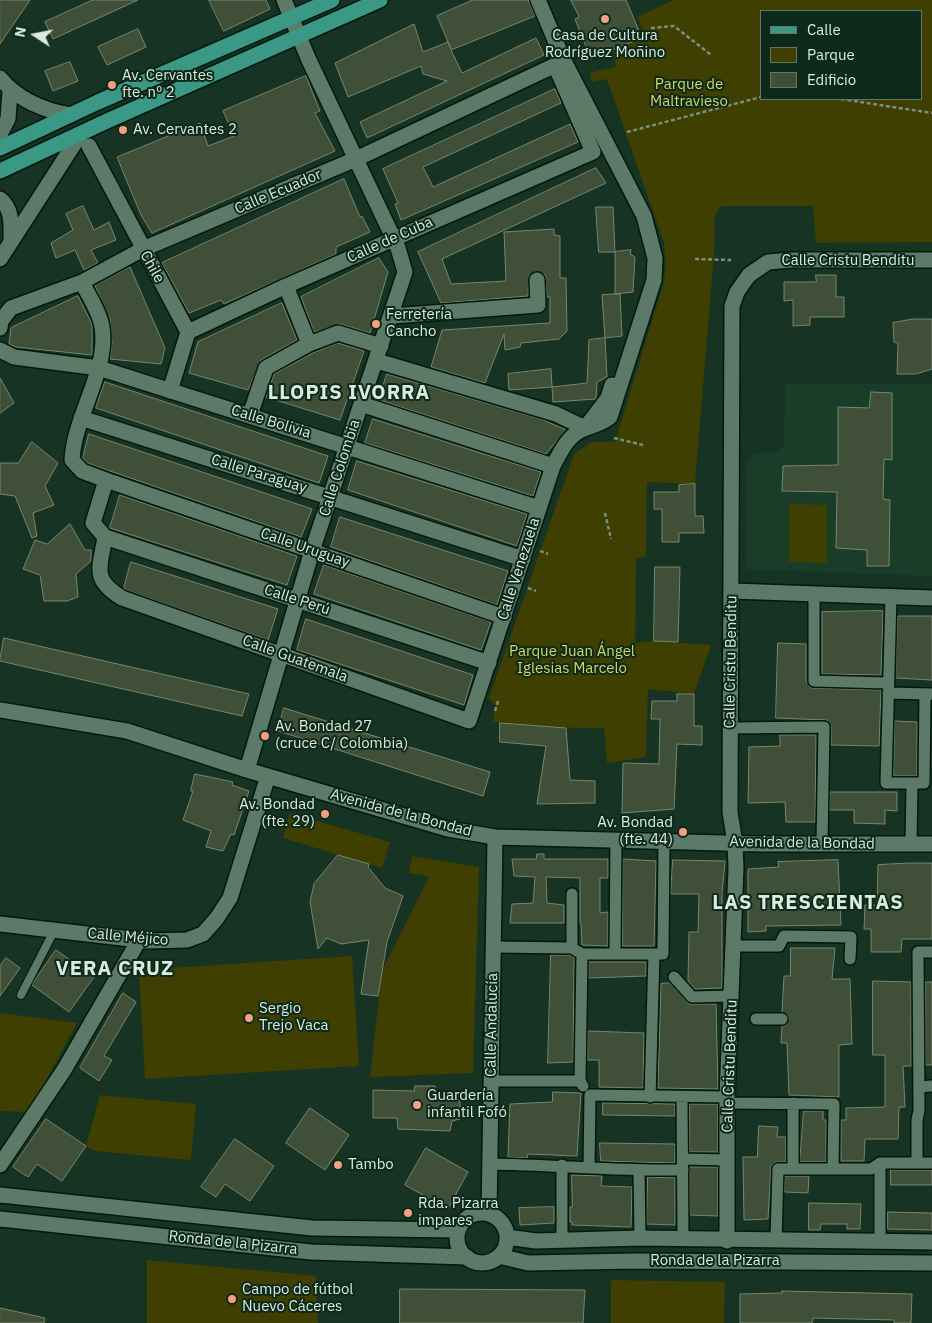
<!DOCTYPE html>
<meta charset="utf-8">
<style>
body{margin:0}
#map{position:relative;width:932px;height:1323px;overflow:hidden;background:#173324;font-family:"IBM Plex Sans",sans-serif}
canvas{display:block}
.legend{position:absolute;left:760px;top:10px;width:162px;height:90px;box-sizing:border-box;background:#0d291a;border:1px solid #5f7769;margin:0;padding:6px 9px;list-style:none;font-size:15px;color:#daebe0}
.legend li{display:flex;align-items:center;gap:10px;height:25px}
.legend b{width:25px;border:1px solid #5f7769}
.north{position:absolute;left:10px;top:10px;width:50px;height:50px;-webkit-text-stroke:4px #0d291a;paint-order:stroke;rotate:281deg;font-size:14px;font-weight:700;line-height:20px;text-align:center;color:#daebe0}
.north::after{content:'';display:block;margin:auto;width:18px;height:22px;background:#daebe0;clip-path:polygon(50% 0,100% 100%,50% 72%,0 100%)}
</style>
<div id="map">
<canvas width="932" height="1323"></canvas>
<ul class="legend">
<li><b style="height:6px;background:#3b9886"></b>Calle</li>
<li><b style="height:14px;background:#3e3f00"></b>Parque</li>
<li><b style="height:14px;background:#404f37"></b>Edificio</li>
</ul>
<div class="north">N</div>
</div>
<script>
const c = document.querySelector('canvas').getContext('2d');
c.lineJoin = 'round';
function fill(path, color) { c.fillStyle = color; c.fill(path, 'evenodd'); }
function stroke(path, color, width, dash) { c.strokeStyle = color; c.lineWidth = width; c.lineCap = dash ? 'butt' : 'round'; c.setLineDash(dash || []); c.stroke(path); }
function label(font, color, halo, rows, align = 'center') {
  c.font = font + ' "IBM Plex Sans",sans-serif'; c.lineWidth = 4; c.setLineDash([]); c.textBaseline = 'middle'; c.strokeStyle = halo; c.fillStyle = color; for (const [text, x, y, turn = 0] of rows) {
    c.save(); c.translate(x, y); c.rotate((+turn || 0) * Math.PI / 180); c.textAlign = isNaN(turn) ? turn : align; if (halo) c.strokeText(text, 0, 0); c.fillText(text, 0, 0); c.restore();
  }
}
const built = new Path2D(`
 M785 383 932 384V576L746 569V463L753 454 761 452 774 453 784 446Z`);
const green = new Path2D(`
 M674 0H932V242L816 243 813 206H721L715 215 714 255 695 484 647 482 646 557 636 558 635 643 654 641 711 645 694 694 648 689 646 757 607 763 604 728 514 727 493 721 496 706 489 698 574 454 592 442H615L664 282 666 266 664 243 607 79 592 82 589 73 616 67 613 52 646 37 637 17ZM761 11H921V99H761Z
 M789 504 827 505V563L789 562Z
 M290 813 390 842 382 868 283 838Z
 M412 856 479 867 473 1073 370 1077 382 971 429 877 409 873Z
 M352 956 359 1066 145 1079 139 970Z
 M0 1013 77 1023 29 1112 0 1111Z
 M100 1095 196 1104 191 1160 94 1151 86 1146Z
 M147 1260 316 1276 318 1323H147Z
 M611 1280 725 1282 724 1323H611Z`);
const building = new Path2D(`
 M0 0H30L0 44Z
 M93 0H138L53 39 45 22Z
 M209 0H266L270 9 224 31Z
 M473 0H528L535 16 451 50 462 73 536 38 544 55 367 138 360 122 447 81 423 74 421 66 348 97 335 63 414 24 423 52 448 42 451 49 437 16Z
 M571 0H626L642 38 591 59 575 19 579 17Z
 M138 29 146 47 107 65 98 47Z
 M70 62 78 81 53 91 45 71Z
 M306 76 320 111 315 113 335 151 152 233 141 215 117 157 200 123 208 146 234 136 223 111Z
 M555 89 561 103 423 167 433 187 570 124 578 142 401 220 395 204 398 203 383 169Z
 M596 168 606 183 442 259 451 284 506 281 504 232 554 229V235L560 236V278H566L567 331 559 339 521 343 520 347 505 350 504 334 485 383 431 367 442 330 550 323V297H547L545 275 536 271 529 276 528 296 441 303 418 252Z
 M344 179 360 217 362 216 370 232 336 247V254L224 304 221 300 189 313 162 263Z
 M83 206 94 230 109 222 116 240 91 250 98 263 84 270 75 250 56 258 51 243 73 230 66 214Z
 M596 207H613L615 252H599Z
 M631 250 630 254 635 257 633 292 615 294V252Z
 M379 258 388 272 370 333 340 324 314 332 301 297Z
 M130 267 165 348 161 364 110 359 112 343 110 319 95 286Z
 M816 275H836V297H844V317H810V325L793 326V300L784 301V282H816Z
 M615 294H620L622 336 605 338 602 295Z
 M78 296 92 324V355L16 347 9 344 11 328Z
 M282 303 297 340 261 360 248 390 189 373 198 342Z
 M913 319H932V369L916 374H897L898 343 894 342 893 323Z
 M605 338 607 377 597 382 596 399 553 402 552 387 587 383 589 340Z
 M338 343 364 351 340 420 266 397 274 374 313 353Z
 M551 369 552 387 509 390 508 374Z
 M387 374 541 419 566 430 546 454 379 400Z
 M0 378 14 403 0 413Z
 M105 382 328 456 319 483 96 408Z
 M871 392 892 393V460L884 459 883 499 890 500 889 566H867V550L836 548 837 492 782 491 783 466 838 465V407L869 408Z
 M373 419 541 472 533 496 365 443Z
 M89 434 312 509 301 537 87 463 83 458Z
 M32 442 58 463 45 486 54 505 33 513 37 536 32 538 15 496 0 494V463H18Z
 M357 461 527 514 517 546 348 490Z
 M695 484V516H703L704 533H679V542H662V509H654V492H679V485Z
 M120 495 297 556 287 585 110 528Z
 M340 517 508 571 497 605 331 547Z
 M70 524 85 550H91V561L76 574 78 597 67 601H44L40 575 23 569 35 540 47 544Z
 M131 562 278 609 268 640 126 590 124 588Z
 M324 565 491 622 481 650 314 594Z
 M655 567H680L678 642 654 641Z
 M883 611 881 675 822 674V612Z
 M898 616H932V680L896 678Z
 M306 619 473 675 464 705 297 650Z
 M4 638 249 694 242 716 0 661Z
 M778 643 806 644V681L811 688 881 690 879 746 831 745V727L827 720 776 718Z
 M677 694H694V726H702V745L677 744 674 809 622 813 623 763 659 764 660 719H651L652 701H677Z
 M284 708 490 772 483 796 278 731Z
 M895 721 917 722V776H894Z
 M500 723 566 728 570 780 595 781V803L537 804 546 746 500 742Z
 M780 735H816L815 822H786L785 802 748 803 749 747 780 746Z
 M195 774 233 782 232 785 249 791 234 835 231 834 223 851 206 847 211 831 183 820 193 791H191Z
 M830 792H897V811L885 810V824L854 823V810H830Z
 M537 854H544V859H608V878H600V913L608 912V946L582 945 581 923H580V878L546 877 547 903 564 905V923H510L512 904 533 903 535 877 514 876 512 859H536Z
 M338 855 369 864 368 867 385 888 403 896 387 942 378 996 361 994 369 940 341 944 327 938 318 949 310 902 314 884Z
 M623 859 656 861 654 946H623Z
 M673 860 725 861 722 893V988L695 989 688 981 689 932H698L699 894H671Z
 M838 860 841 925 766 926V931L748 932V869L779 867 778 862Z
 M910 863H932V939H902L901 952H871V929H864L865 905H877L878 865Z
 M791 948H835L832 979H850L852 1044 839 1045V1097L789 1095 787 1043H781L782 1026 786 1025 789 1019 788 1015 782 1012 784 976H790Z
 M56 950 94 977 69 1012 32 985Z
 M551 955H570L574 958 573 1062 548 1063Z
 M6 958 20 968 0 996V966Z
 M589 962H646V976L589 978Z
 M873 981 911 982V1066H903L905 1107H899L898 1139H865L864 1161H841V1120H846V1108L885 1107V1055H873Z
 M926 982H932V1065H926Z
 M670 983 689 1004H716L718 1089 658 1088 661 984Z
 M123 993 136 1002 104 1056 112 1060 99 1081 80 1068Z
 M588 1031 644 1033 643 1088 599 1087V1060H588Z
 M415 1086H435V1092H460V1119L452 1121 450 1131 398 1129 397 1118H373V1090L414 1091Z
 M553 1092 581 1093 577 1156 528 1154 527 1158 508 1157 510 1104 552 1102Z
 M603 1103 675 1104V1116L603 1115Z
 M690 1104H718V1152H690Z
 M310 1108 349 1135 325 1170 286 1143Z
 M804 1111H823V1120H826V1162H800Z
 M46 1119 86 1146 62 1181 37 1164 28 1177 13 1167Z
 M759 1126 778 1127 777 1137H786V1162H775L771 1166 768 1219 744 1220 743 1157H757Z
 M235 1139 274 1166 250 1201 225 1184 216 1197 201 1187Z
 M600 1143 675 1144V1163L601 1161Z
 M426 1148 468 1172 448 1209 405 1185Z
 M690 1167H718V1216L690 1215Z
 M891 1170H932V1185H891Z
 M572 1175 602 1176 601 1186 632 1187 631 1227 572 1225V1222H570V1207H572Z
 M785 1176H809L808 1193 785 1192Z
 M648 1177 675 1178V1225L647 1224Z
 M809 1203 861 1204 860 1229H847V1224H821L820 1230H809Z
 M554 1207V1223L520 1225 519 1208Z
 M888 1212 932 1213V1230L888 1229Z
 M400 1289 585 1290 583 1323H400Z
 M782 1291 912 1294 911 1323H894V1320L813 1318 812 1323H740V1294L782 1293Z
 M0 1308 45 1318 44 1323H0Z`);
const path = new Path2D(`
 M651 28 674 26 711 55
 M841 99 932 113
 M627 132 761 97
 M695 259 731 260
 M614 438 643 445
 M605 513 611 539
 M540 551 548 554
 M528 588 536 591
 M495 711 498 701`);
const service = new Path2D(`
 M21 995 55 929`);
const pedestrian = new Path2D(`
 M814 594V681L888 683
 M891 596 886 783H924L925 694
 M888 693 931 694
 M730 728 824 727 822 844
 M911 844 912 783
 M732 946H779L784 936 851 937 850 959
 M493 947 572 948 582 954
 M572 948V894
 M582 954H663L664 840
 M615 954 616 840
 M674 977 692 997 733 996
 M756 1019H782
 M491 1081H580L583 1086
 M580 1081 582 954
 M919 1087 932 1086
 M590 1095 727 1097
 M650 1097 654 954
 M682 1097 683 1240
 M728 1103 834 1104 833 1169
 M683 1159 727 1160
 M917 1163V1120L919 1111 918 952H932
 M489 1164C554 1165 618 1171 683 1170
 M562 1165V1240
 M589 1167 590 1095
 M793 1169V1103
 M639 1170 640 1238
 M776 1241 778 1169H871L880 1163H932
 M880 1242V1163`);
const minor = new Path2D(`
 M89 146 188 332 170 391
 M82 282C88 295 100 312 102 327 109 370 74 416 72 460L82 471 106 480 93 523 105 537C100 568 91 579 122 598L469 721 553 466C561 451 568 435 584 429 595 424 600 425 610 417L654 280 655 258 644 216 564 61 538 0
 M286 286 309 344
 M392 316 538 305 537 280
 M0 328 1 321 11 308 82 282 143 249 356 159 564 61
 M188 332 286 286 593 152 555 65
 M0 350 14 357 99 368 539 508
 M377 361 556 414 585 428
 M361 404 553 466
 M250 415 266 368 309 344 338 333 381 346
 M81 418 523 559
 M585 428 608 398 612 385
 M106 480 504 617
 M105 537 489 663
 M732 591 932 598
 M0 710 127 731 247 770 448 829 495 837 761 844H932
 M247 770 312 551 405 272 398 248 308 58 284 0
 M0 924 148 941 187 940 203 934 217 918 230 898 268 776
 M0 1165 64 1070 139 940
 M489 1214 495 837
 M727 1241V1097L736 868 735 843 730 812 732 306 737 292 749 275 768 262 792 260H932`);
const secondary = new Path2D(`
 M0 78C18 100 42 110 70 115
 M0 134 8 119 10 91
 M0 199C13 209 11 226 11 241
 M0 259 80 135
 M0 1195 312 1228 458 1230
 M457 1238a25 25 0 1 1 50 0a25 25 0 1 1-50 0Z
 M0 1219 311 1252 467 1257
 M507 1237 536 1241 640 1238 932 1242
 M499 1256 528 1263 636 1261 932 1263`);
const primary = new Path2D(`
 M0 148 98 102 332 0
 M0 171 107 121 380 0`);
const markers = [
 [605,19,5,"#f2a081"],
 [112,85,5,"#f2a081"],
 [123,130,5,"#f2a081"],
 [376,324,5,"#f2a081"],
 [265,736,5,"#f2a081"],
 [325,814,5,"#f2a081"],
 [683,832,5,"#f2a081"],
 [249,1018,5,"#f2a081"],
 [417,1105,5,"#f2a081"],
 [338,1165,5,"#f2a081"],
 [408,1213,5,"#f2a081"],
 [232,1299,5,"#f2a081"]
];
const poiNames = [
 ["Casa de Cultura",605,36,"center"],
 ["Rodríguez Moñino",605,53,"center"],
 ["Av. Cervantes",122,76],
 ["fte. nº 2",122,93],
 ["Av. Cervantes 2",133,130],
 ["Ferretería",386,315],
 ["Cancho",386,332],
 ["Av. Bondad 27",275,727],
 ["(cruce C/ Colombia)",275,744],
 ["Av. Bondad",315,805,"right"],
 ["(fte. 29)",315,822,"right"],
 ["Av. Bondad",673,823,"right"],
 ["(fte. 44)",673,840,"right"],
 ["Sergio",259,1009],
 ["Trejo Vaca",259,1026],
 ["Guardería",427,1096],
 ["infantil Fofó",427,1113],
 ["Tambo",348,1165],
 ["Rda. Pizarra",418,1204],
 ["impares",418,1221],
 ["Campo de fútbol",242,1290],
 ["Nuevo Cáceres",242,1307]
];
const parkNames = [
 ["Parque de",689,85],
 ["Maltravieso",689,102],
 ["Parque Juan Ángel",572,652],
 ["Iglesias Marcelo",572,669]
];
const streetNames = [
 ["Calle Ecuador",278,192,-23],
 ["Calle de Cuba",390,240,-24],
 ["Calle Cristu Benditu",848,261],
 ["Chile",152,267,61],
 ["Calle Bolivia",271,422,17],
 ["Calle Colombia",340,468,-72],
 ["Calle Paraguay",259,474,17],
 ["Calle Uruguay",305,548,19],
 ["Calle Venezuela",519,569,-72],
 ["Calle Perú",297,600,18],
 ["Calle Guatemala",295,659,20],
 ["Calle Cristu Benditu",731,662,-89],
 ["Avenida de la Bondad",401,813,15],
 ["Avenida de la Bondad",802,843,1],
 ["Calle Méjico",128,937,5],
 ["Calle Andalucía",492,1025,-89],
 ["Calle Cristu Benditu",730,1066,-88],
 ["Ronda de la Pizarra",233,1243,6],
 ["Ronda de la Pizarra",715,1261]
];
const districtNames = [
 ["LLOPIS IVORRA",349,393],
 ["LAS TRESCIENTAS",808,903],
 ["VERA CRUZ",115,969]
];
fill(built, '#193d29');
fill(green, '#3e3f00');
fill(building, '#404f37');
stroke(building, '#76876c', 1);
stroke(service, '#011a0d', 10);
stroke(pedestrian, '#011a0d', 14);
stroke(minor, '#011a0d', 18);
stroke(secondary, '#011a0d', 18);
stroke(primary, '#011a0d', 18);
stroke(path, '#788e81', 2.5, [4, 2.5]);
stroke(service, '#5c7a67', 8);
stroke(pedestrian, '#5c7a67', 11);
stroke(minor, '#5c7a67', 15);
stroke(secondary, '#5c7a67', 15);
stroke(primary, '#3b9886', 15);
for (const [x, y, r, color] of markers) { const dot = new Path2D(); dot.arc(x, y, r, 0, 2 * Math.PI); c.fillStyle = color; c.fill(dot); stroke(dot, '#0d291a', 2); }
label('15px', '#daebe0', '#0d291a', poiNames, 'left');
label('15px', '#d3d765', '#0d291a', parkNames);
label('15px', '#daebe0', '#0d291a', streetNames);
c.letterSpacing = '1px';
label('bold 20px', '#daebe0', '#0d291a', districtNames);
c.letterSpacing = '0px';
</script>
